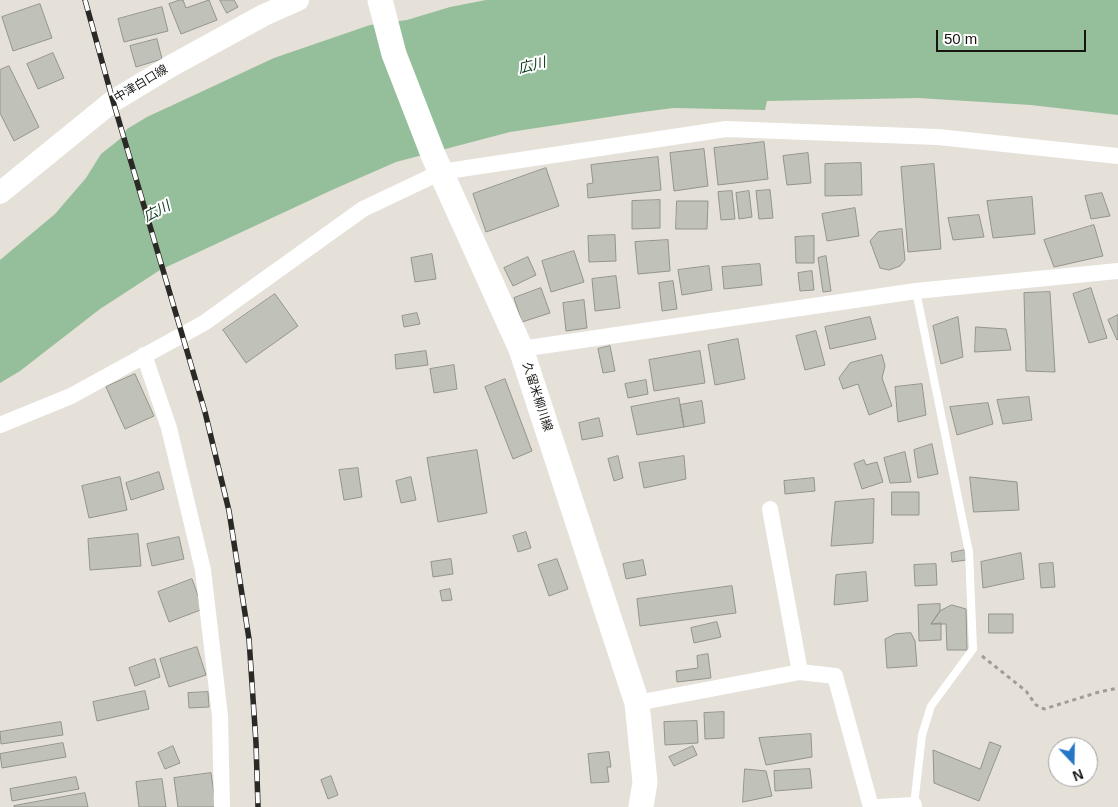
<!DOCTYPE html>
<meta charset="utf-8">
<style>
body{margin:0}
#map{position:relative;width:1118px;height:807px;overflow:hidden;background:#e5e0d8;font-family:Helvetica,sans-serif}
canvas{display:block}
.north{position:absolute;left:1048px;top:737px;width:50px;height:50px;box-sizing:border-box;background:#fff;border:1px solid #a2a1a0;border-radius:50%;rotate:159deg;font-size:14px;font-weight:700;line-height:20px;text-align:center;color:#161512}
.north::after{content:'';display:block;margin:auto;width:18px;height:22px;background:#2576c5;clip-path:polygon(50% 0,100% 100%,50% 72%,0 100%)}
.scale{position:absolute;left:936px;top:30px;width:150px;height:22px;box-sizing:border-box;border:2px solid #161512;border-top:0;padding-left:6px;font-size:15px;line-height:18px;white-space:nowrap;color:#161512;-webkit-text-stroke:4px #fff;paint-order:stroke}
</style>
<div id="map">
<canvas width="1118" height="807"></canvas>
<div class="north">N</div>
<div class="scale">50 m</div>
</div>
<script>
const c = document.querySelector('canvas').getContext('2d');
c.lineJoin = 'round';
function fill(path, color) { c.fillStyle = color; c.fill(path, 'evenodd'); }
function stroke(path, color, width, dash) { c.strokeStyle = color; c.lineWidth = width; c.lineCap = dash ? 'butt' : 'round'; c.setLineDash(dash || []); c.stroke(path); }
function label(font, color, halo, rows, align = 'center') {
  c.font = font + ' Helvetica,"Noto Sans JP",sans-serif'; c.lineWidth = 4; c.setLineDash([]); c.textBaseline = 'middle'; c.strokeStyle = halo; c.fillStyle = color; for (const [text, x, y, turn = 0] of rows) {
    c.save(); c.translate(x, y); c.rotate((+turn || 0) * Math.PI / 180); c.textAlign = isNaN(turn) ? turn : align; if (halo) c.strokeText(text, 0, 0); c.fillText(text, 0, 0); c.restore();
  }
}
const water = new Path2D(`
 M486 0H1118V115L1031 105 918 98 767 101 765 110 673 108 635 113 510 132 396 162 332 190 160 270 100 309 20 371 0 383V260L55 214 86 178 101 154 120 139 127 129 147 117 274 58 370 25 407 20 450 7Z`);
const building = new Path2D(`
 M180 0H183L186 8 209 0 217 20 181 34 169 4Z
 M220 0H234L238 7 227 13Z
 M40 4 52 38 13 51 2 17Z
 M162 7 168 31 124 42 118 19Z
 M157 39 162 59 136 67 130 46Z
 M53 53 64 78 38 89 27 64Z
 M9 66 39 127 14 141 0 113V70Z
 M764 142 768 179 718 185 714 148Z
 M704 149 708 186 674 191 670 153Z
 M808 153 811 183 787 185 783 156Z
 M658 157 661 190 588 198 587 184 593 183 591 165Z
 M861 163 862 195 825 196V164Z
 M934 164 941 249 908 252 901 167Z
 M546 168 559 206 486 232 473 194Z
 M770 190 773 218 759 219 756 191Z
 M732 191 735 219 721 220 718 192Z
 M749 191 752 217 739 219 736 193Z
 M1102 193 1110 216 1091 219 1085 196Z
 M1032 197 1035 234 993 238 987 201Z
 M660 200V228L632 229V201Z
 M677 201H708L707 229H676Z
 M855 208 859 236 827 241 822 214Z
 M979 215 984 237 953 240 948 218Z
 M1094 225 1103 256 1054 267 1044 240Z
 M902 229 905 260 900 266 889 270 880 268 870 241 878 232Z
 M615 235 616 261 589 262 588 236Z
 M814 236V263H796L795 237Z
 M668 240 670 271 638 274 635 242Z
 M574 251 584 282 551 292 542 261Z
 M432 254 436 279 415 282 411 258Z
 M826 256 831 291 823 292 818 258Z
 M528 257 536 275 513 286 504 268Z
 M760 264 762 285 724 289 722 267Z
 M709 266 712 290 682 295 678 270Z
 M812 271 814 290 800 291 798 273Z
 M616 276 620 308 595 311 592 279Z
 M673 281 677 309 662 311 659 283Z
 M541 288 550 313 522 322 514 298Z
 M1091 288 1107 338 1089 343 1073 294Z
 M1050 292 1055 372 1026 371 1024 293Z
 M275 294 298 326 246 363 223 330Z
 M584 300 587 328 566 331 563 303Z
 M417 313 420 324 404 327 402 316Z
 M1118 315V339L1117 340 1108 320Z
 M870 317 876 339 830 349 825 327Z
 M958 317 963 357 941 364 933 326Z
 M976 327 1006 329 1011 350 975 352Z
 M816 331 825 365 805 370 796 336Z
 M738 339 745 379 715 385 708 345Z
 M610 346 615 371 603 373 598 349Z
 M426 351 428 365 396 369 395 355Z
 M700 351 705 383 654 391 649 360Z
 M882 355 885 366 882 378 892 406 869 415 858 384 843 389 839 378 850 363Z
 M454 365 457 389 434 393 430 369Z
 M135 374 154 416 125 429 106 387Z
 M505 379 532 451 513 459 485 387Z
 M646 380 648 394 628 398 625 384Z
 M922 384 926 415 898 422 895 387Z
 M1029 397 1032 420 1003 424 997 400Z
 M679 398 684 427 637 435 631 407Z
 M702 401 705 423 684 427 680 405Z
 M988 403 993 424 957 435 950 407Z
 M599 418 603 436 582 440 579 423Z
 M932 444 938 474 918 478 914 450Z
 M477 450 487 513 438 522 427 458Z
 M905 452 911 482 890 483 884 458Z
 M618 456 623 478 614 481 608 459Z
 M684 456 686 479 644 488 639 463Z
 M864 460 866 465 877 462 883 482 862 489 854 464Z
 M358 468 362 497 344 500 339 470Z
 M159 472 164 489 131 500 126 483Z
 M120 477 127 510 89 518 82 486Z
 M411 477 416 500 401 503 396 481Z
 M970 477 1017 482 1019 510 974 512Z
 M814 478 815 491 785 494 784 481Z
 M892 492H919V515H892Z
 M874 499 873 543 831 546 835 502Z
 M526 532 531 548 518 552 513 536Z
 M138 534 141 566 90 570 88 539Z
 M179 537 184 559 152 566 147 544Z
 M965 550 966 560 952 562 951 553Z
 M1021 553 1024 579 983 588 981 562Z
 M451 559 453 574 433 577 431 562Z
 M557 559 568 589 549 596 538 565Z
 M643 560 646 575 626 579 623 564Z
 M1053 563 1055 587 1041 588 1039 564Z
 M936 564 937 585 915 586 914 565Z
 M866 572 868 601 834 605 836 575Z
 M192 579 203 609 169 622 158 592Z
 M732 586 736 613 640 626 637 599Z
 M450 589 452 600 442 601 440 591Z
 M940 604V611L931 624 941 623V640L919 641 918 605Z
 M952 605 966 609 967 650H947L946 624H931L940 611Z
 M989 614H1013V633H989Z
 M717 622 721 637 694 643 691 628Z
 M911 633 915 641 917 666 887 668 885 639 895 634Z
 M197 647 206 675 169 687 160 659Z
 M708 654 711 678 677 682 676 671 698 668 697 656Z
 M155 659 160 677 135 686 129 668Z
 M145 691 149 709 97 721 93 702Z
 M208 692 209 707 189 708 188 693Z
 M724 712V738L705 739 704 713Z
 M697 721 698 743 665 745 664 722Z
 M61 722 63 735 1 744 0 732Z
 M811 734 812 757 766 765 759 738Z
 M990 742 1001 746 979 801 934 783 933 750 980 769Z
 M63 743 66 757 2 768 0 754Z
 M173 746 180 763 165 769 158 753Z
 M693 746 697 755 674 766 669 757Z
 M609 752 611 767H607L609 782 591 783 588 754Z
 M745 769 766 771 772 796 743 802Z
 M810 769 812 788 775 791 774 771Z
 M211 773 216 807H178L174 778Z
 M331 776 338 795 328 799 321 780Z
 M76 777 79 789 12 801 10 789Z
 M162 779 166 807H139L136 782Z
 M85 793 88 807H14V806Z`);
const path = new Path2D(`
 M982 656 1026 691 1036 705 1044 709 1099 692 1118 688`);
const service = new Path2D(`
 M914 805 922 735 931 706 973 649 969 552 916 291`);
const minor = new Path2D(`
 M521 349 916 291 1118 271
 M144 355 169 428 203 570 220 716 222 807
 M0 425 71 396 204 323 363 209 441 172 726 129 938 137 1118 156
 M770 509 800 672
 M637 703 800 672 835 676 871 807
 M879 807 914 805`);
const secondary = new Path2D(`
 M0 193 113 101 171 66 264 15 298 0`);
const primary = new Path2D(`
 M380 0 394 54 434 157 521 349 637 703 645 782 641 807`);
const rail = new Path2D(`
 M85 0 113 101 205 412 229 511 249 639 256 743 258 807`);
const streetNames = [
 ["中津白口線",141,84,-31],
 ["久留米柳川線",537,397,72]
];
const waterNames = [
 ["広川",532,66,-14],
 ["広川",157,212,-28]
];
fill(water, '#95be9b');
fill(building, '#c0c2b9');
stroke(building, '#93948c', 1);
stroke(path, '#a09c96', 3, [4, 4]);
stroke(service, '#fff', 8);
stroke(minor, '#fff', 16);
stroke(secondary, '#fff', 22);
stroke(primary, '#fff', 25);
stroke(rail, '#2b2926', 5.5);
stroke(rail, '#fff', 4, [11]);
label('12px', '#161512', '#fff', streetNames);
label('italic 14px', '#073715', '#fff', waterNames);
</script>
